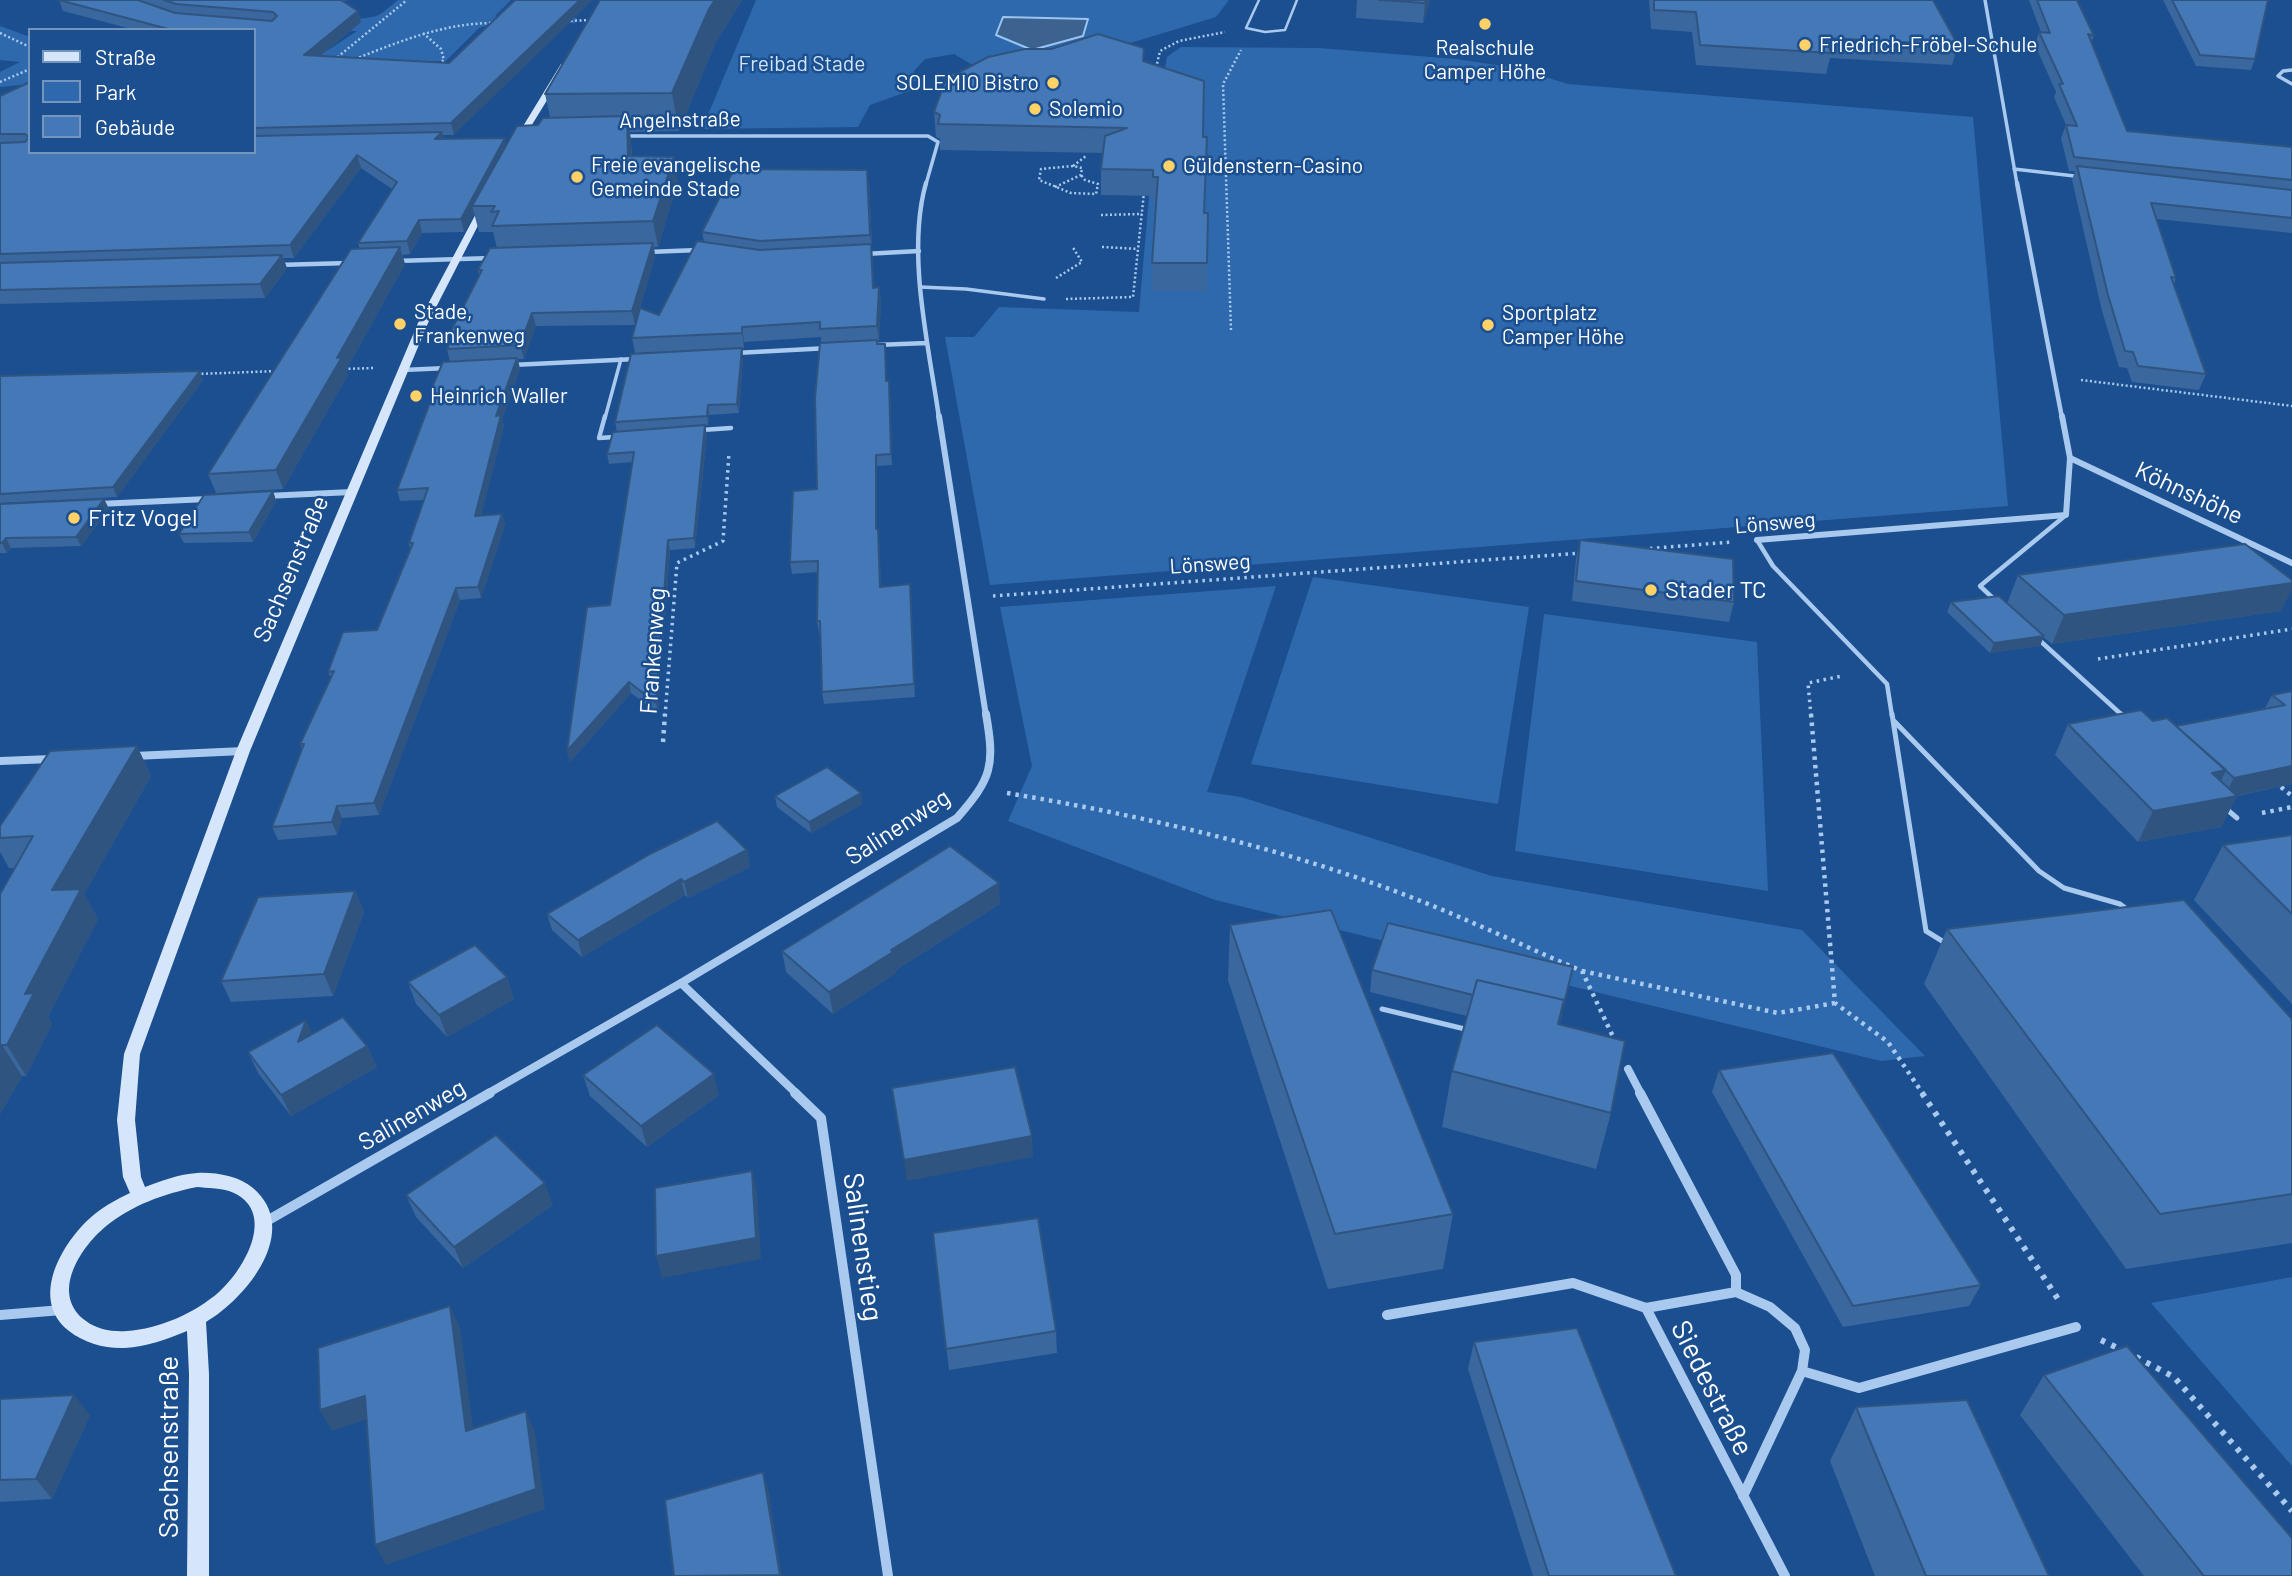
<!DOCTYPE html>
<meta charset="utf-8">
<style>
body{margin:0}
#map{position:relative;width:2292px;height:1576px;overflow:hidden;background:#1b4f8f;font-family:Barlow,sans-serif}
canvas{display:block}
.legend{position:absolute;left:28px;top:28px;width:228px;height:126px;box-sizing:border-box;background:#1b4f8f;border:2px solid #7695bc;margin:0;padding:9px 12px;list-style:none;font-size:21px;color:#fff}
.legend li{display:flex;align-items:center;gap:14px;height:35px}
.legend b{width:35px;border:2px solid #7695bc}
</style>
<div id="map">
<canvas width="2292" height="1576"></canvas>
<ul class="legend">
<li><b style="height:9px;background:#d6e6fa"></b>Straße</li>
<li><b style="height:19px;background:#2e69ad"></b>Park</li>
<li><b style="height:19px;background:#4478b7"></b>Gebäude</li>
</ul>
</div>
<script>
const c = document.querySelector('canvas').getContext('2d');
c.lineJoin = 'round';
function fill(path, color) { c.fillStyle = color; c.fill(path, 'evenodd'); }
function stroke(path, color, width, dash) { c.strokeStyle = color; c.lineWidth = width; c.lineCap = dash ? 'butt' : 'round'; c.setLineDash(dash || []); c.stroke(path); }
function label(font, color, halo, rows, align = 'center') {
  c.font = font + ' Barlow,sans-serif'; c.lineWidth = 5; c.setLineDash([]); c.textBaseline = 'middle'; c.strokeStyle = halo; c.fillStyle = color; for (const [text, x, y, turn = 0] of rows) {
    c.save(); c.translate(x, y); c.rotate((+turn || 0) * Math.PI / 180); c.textAlign = isNaN(turn) ? turn : align; if (halo) c.strokeText(text, 0, 0); c.fillText(text, 0, 0); c.restore();
  }
}
const green = new Path2D(`
 M398 0H511L495 16 505 19 577 18 575 23 489 25 479 28 446 61H359L342 64 311 80 254 76V63L307 64 357 31 279 29C287 23 358 21 376 16 384 13 391 5 398 0Z
 M756 0H1229L1216 17 1114 48 1032 65 971 64 954 54 925 59 914 71 920 81 904 82 912 90 870 105 858 127 702 129Z
 M0 26 30 37V84L0 87V72L20 62 0 60Z
 M1181 47 1319 48 1456 59 1516 68 1568 84 1973 117 2008 506 990 585 945 337H974L999 307 1139 312 1156 117 1167 57Z
 M1313 577 1529 607 1498 804 1251 764Z
 M1276 586 1207 792 1241 797 1492 876 1802 930 1925 1056 1881 1061 1215 900 1008 821 1032 766 1000 607Z
 M1544 614 1757 642 1768 891 1515 851Z
 M2292 1277V1466L2151 1303Z`);
const water = new Path2D(`
 M1003 17 1088 19 1083 36 1032 50 996 35Z`);
const pathFar3 = new Path2D(`
 M566 21 592 20
 M0 33 30 47
 M423 33 441 49 444 60 437 65
 M355 59C401 41 444 23 494 23
 M334 60 407 0
 M1156 68 1160 51 1179 41 1225 32
 M0 82 30 69
 M1073 166 1041 169 1039 180 1071 193 1096 194 1098 184 1085 180 1081 175
 M1055 187 1081 175 1082 168 1073 166 1086 156
 M1101 215 1142 214
 M1102 247 1138 249
 M1056 278 1082 262 1072 246
 M1066 299 1133 297 1144 192
 M1231 330 1223 84 1241 50
 M344 369 373 368
 M197 374 279 371
 M2081 380 2292 406`);
const pathFar2 = new Path2D(`
 M1643 549 1732 542
 M993 596 1581 553
 M2098 659 2292 629
 M665 716 677 563 723 541 729 453
 M1811 716 1808 683 1842 676`);
const pathFar1 = new Path2D(`
 M1811 714 1835 1003 1888 1042 1923 1094
 M663 742 665 714
 M2281 787 2292 796
 M1007 793C1138 815 1267 844 1392 890 1457 914 1519 944 1582 971L1616 1043
 M2262 813 2292 807
 M1582 971 1778 1013 1835 1003`);
const path = new Path2D(`
 M1922 1093 2060 1302
 M2101 1340 2122 1350
 M2136 1357 2174 1377 2292 1511`);
const laneFar3 = new Path2D(`
 M1259 0 1246 28 1265 32 1285 30 1297 0`);
const laneFar2 = new Path2D(`
 M920 287 966 289 1044 299
 M605 418 621 359`);
const laneFar1 = new Path2D(`
 M605 416 599 438 615 437
 M702 430 731 428
 M1757 540 1773 566 1887 684 1892 716
 M1996 601 1980 586 2066 515
 M2037 638 2123 716`);
const lane = new Path2D(`
 M1892 714 1926 931 1947 944
 M2121 714 2126 718
 M1893 720 2039 871 2064 888 2120 904 2128 910
 M2224 807 2237 818
 M1382 1009 1469 1030`);
const streetFar4 = new Path2D(`
 M1985 0 2017 184
 M2292 70 2283 71 2278 76 2292 84
 M623 136H928L938 142 926 184
 M2014 169 2083 177`);
const streetFar3 = new Path2D(`
 M926 183C906 253 929 347 939 418
 M2017 183 2062 418
 M648 252 699 250
 M864 254 919 251
 M396 261 493 258
 M277 265 349 263
 M876 345 927 343
 M736 353 829 348
 M512 365 636 359
 M403 370 448 368`);
const streetFar2 = new Path2D(`
 M939 416 986 716
 M2070 458 2292 563
 M266 496 352 492
 M98 504 208 499
 M1757 540 2066 515 2070 458 2062 416`);
const streetFar1 = new Path2D(`
 M134 756 243 751
 M0 761 52 759
 M681 983 797 1094
 M1628 1069 1641 1094
 M487 1094 681 983 957 818C992 778 995 766 986 714`);
const street = new Path2D(`
 M795 1093 821 1118 888 1576
 M1640 1093 1736 1275V1292
 M265 1222 490 1093
 M1646 1308 1785 1576
 M0 1315 62 1310
 M1387 1315 1573 1283 1646 1308 1736 1292 1770 1307 1795 1328 1805 1350 1802 1371 1743 1496
 M1802 1371 1859 1388 2076 1327`);
const secondary = new Path2D(`
 M561 64 568 66 522 141 515 143 514 141Z
 M484 203 488 206 428 323 250 751 140 1054 135 1120 141 1177 145 1187C161 1181 179 1174 197 1173 215 1172 239 1176 253 1188 302 1230 247 1298 206 1322L209 1374V1576H187L189 1374 187 1331C167 1339 146 1347 125 1348 106 1349 84 1343 69 1331 30 1300 60 1246 89 1219 101 1208 115 1200 130 1193L123 1177 117 1120 124 1054 236 751 418 323 480 206ZM197 1187C207 1188 219 1188 229 1191 279 1209 245 1269 219 1292 195 1313 159 1329 127 1331 113 1332 98 1330 86 1321 50 1295 79 1249 105 1227 132 1205 163 1194 197 1187Z`);
const wall = new Path2D(`
 M59 0H349L343 1 358 11 361 22 320 56 449 63 454 135H443L444 139 507 144 538 125 550 117 545 94 600 0H742L715 44 679 131 630 132 632 156 678 181 658 247H654L655 256 640 308 659 315 704 242 702 232 869 182 874 288 879 287 881 302 879 341H877L878 344 886 354V381L890 392 892 465 877 466V529L879 540 881 587 910 584 915 697 824 704 822 692 820 633H819L817 621 818 572 792 574 790 562 817 489 821 337 744 342V348L635 353 632 338 639 309 635 325 536 326 524 359H518L520 369 502 419 504 426 481 515 502 514 505 525 481 598 460 600 379 815 342 818 337 835 278 840 272 827 302 749 300 744 331 679 328 672 377 630 410 549 409 543 424 500 400 501 397 490 432 398 430 392 450 362 447 349 452 338 450 333 479 276 478 270 497 248 493 232H479L474 213 464 232 422 233 410 254 402 255 405 264 346 370 348 375 283 489 216 493 208 474 360 249 358 243 392 189 361 168 294 258H283L287 268 265 298 0 304V96L254 152V30H135L63 11Z
 M1357 0H1430L1423 23 1356 18Z
 M1649 0H1933L1958 45 1952 65 1830 58 1826 74 1696 65 1692 32 1651 29Z
 M2029 0H2077L2094 36 2091 43 2127 131 2292 147V233L2157 219 2176 278 2174 284 2206 374 2199 390 2132 382 2127 368 2119 367 2102 311 2072 180 2075 171H2069L2061 138 2066 125 2054 97 2056 92 2035 45 2039 32H2041Z
 M2163 0H2268L2255 59 2251 70 2196 66Z
 M1144 48V61L1203 137 1204 213H1208L1207 291H1152V263L1156 204H1153V196L1101 195V169L1103 153 940 150V139L936 137 934 112 956 74Z
 M742 348 743 357 739 413 709 415 708 425 617 432 615 422Z
 M200 371 203 380 117 497 0 503V376Z
 M707 435 695 548 670 550 658 714 631 693 570 762 567 751 610 605 632 462 609 464 607 454Z
 M273 491 276 501 253 542 184 543 179 534Z
 M104 499 109 509 81 546 11 548 7 553H0V504Z
 M1580 540 1734 602 1729 622 1572 601 1576 559Z
 M2018 575 2281 611 2052 644 2043 637 2040 646 1990 653 1947 612 1951 602 2007 604Z
 M2292 691V784L2237 796 2221 827 2138 842 2055 755 2068 724 2153 721 2176 726 2265 708 2272 695Z
 M137 746 151 776 84 894 98 919 48 1017 52 1024 26 1076H22L0 1114V894L15 868H9L0 852V826Z
 M775 796 862 804 811 833 777 807Z
 M2292 835V1004L2194 900 2223 845Z
 M747 850 750 867 688 898 685 895 582 957 552 930 547 914Z
 M355 891 364 912 333 996 231 1002 221 981Z
 M1000 904 896 970V973L833 1014 786 972 782 951Z
 M1388 923 1559 1025 1611 1113 1596 1169 1442 1127 1452 1071 1467 1016 1370 992 1372 970Z
 M1230 925 1453 1214 1443 1269 1328 1289 1228 980Z
 M1947 929 2292 1019V1243L2126 1269 1924 984Z
 M507 977 514 999 447 1037 416 1004 408 982Z
 M313 1034 367 1046 377 1067 291 1116 258 1073 248 1052Z
 M1719 1070 1981 1285 1969 1306 1843 1327 1712 1092Z
 M583 1075 719 1095 647 1147 590 1096Z
 M406 1195 553 1205 463 1268 416 1217Z
 M933 1233 1056 1331 1057 1353 949 1370Z
 M1474 1342 1676 1576H1533L1468 1369Z
 M2044 1375 2292 1576H2144L2020 1415Z
 M0 1399 90 1415 52 1499 0 1502Z
 M1856 1407 2049 1576H1875L1830 1461Z`);
const shadedWall = new Path2D(`
 M580 0H593L454 135 451 123Z
 M715 0H742L715 44 679 131 672 93 709 9Z
 M1426 0H1430L1423 23 1425 3Z
 M358 11 361 22 308 66 304 55Z
 M627 116 631 140 633 181 628 156Z
 M442 132 445 144 435 139Z
 M505 138 508 150 472 206 474 213 464 232 461 219Z
 M357 155 361 168 294 258 290 245Z
 M674 157 678 181 658 247 653 221Z
 M867 170 869 182 872 249 870 235Z
 M419 220 422 233 410 254 407 241Z
 M653 243 655 256 635 325 632 311Z
 M400 247 405 264 346 370 348 375 283 489 276 470 337 358Z
 M282 255 287 268 265 298 260 284Z
 M879 287 881 302 879 341 877 326Z
 M532 313 536 326 524 359 520 345Z
 M742 327 744 342V348L742 333Z
 M742 348 743 357 739 413 737 404Z
 M517 358 520 369 502 419 504 426 478 527 475 516 496 416Z
 M200 371 203 380 117 497 113 487Z
 M889 381 890 392 892 465 891 454Z
 M708 405 709 415 708 425 707 416Z
 M705 425 707 435 695 548 694 538Z
 M876 455 877 466V541L876 529Z
 M273 491 276 501 253 542 249 532Z
 M104 499 109 509 81 546 76 537Z
 M502 514 505 525 481 598 478 587Z
 M878 529 879 540 882 599 880 587Z
 M6 538 11 548 7 553 2 543Z
 M668 540 670 550 658 714 656 703Z
 M2292 583V589L2281 611 2052 644 2064 615Z
 M910 584 911 596 915 697 914 684Z
 M456 588 460 600 379 815 374 803Z
 M2044 636 2040 646 1990 653 1994 643Z
 M629 682 631 693 570 762 567 751Z
 M137 746 151 776 84 894 98 919 48 1017 52 1024 26 1076 7 1045 25 994 52 890Z
 M2292 766V784L2225 798 2237 796 2221 827 2138 842 2153 811 2212 773 2226 770 2211 801 2223 798 2234 778Z
 M861 793 862 804 811 833 809 822Z
 M337 806 342 818 337 835 332 822Z
 M747 850 750 867 688 898 684 882Z
 M681 879 685 895 582 957 578 940Z
 M999 883 1000 904 896 970V973L833 1014 829 992 891 950Z
 M355 891 364 912 333 996 324 974Z
 M507 977 514 999 447 1037 439 1015Z
 M306 1020 316 1042H298Z
 M2 1045 22 1076 0 1114V1049Z
 M367 1046 377 1067 291 1116 281 1095Z
 M714 1074 719 1095 647 1147 641 1126Z
 M1032 1136 1033 1157 907 1181 904 1160Z
 M752 1171 757 1192 761 1259 662 1278 656 1256Z
 M545 1183 553 1205 463 1268 454 1247Z
 M450 1306 460 1327 476 1451 466 1431Z
 M74 1395 90 1415 52 1499 36 1479Z
 M365 1396 376 1416 332 1431 320 1410Z
 M526 1411 535 1432 545 1509 386 1565 375 1545Z
 M763 1472 769 1493 782 1576H778Z`);
const building = new Path2D(`
 M59 0H138L175 13 272 21 277 16 273 12 176 4 164 0H341L358 11 304 55 449 63 515 0H580L451 123 254 128V30H172Z
 M600 0H715L709 9 672 93 545 94Z
 M1379 0H1426L1425 3Z
 M1654 0H1933L1958 45 1826 38 1831 53 1700 45 1696 12 1654 10Z
 M2037 0H2077L2094 36 2088 34 2127 131 2292 147V180L2074 157 2066 125 2077 126 2059 84H2063L2039 32 2050 33Z
 M2172 0H2268L2255 59 2200 55Z
 M1098 34 1144 48 1143 61 1204 81 1203 137H1207L1204 213H1208L1207 263H1152L1158 177H1153V170L1101 169 1105 136 1127 128 938 124 940 115 934 112 948 73 956 74 988 57 1025 49H1051Z
 M30 82V152H254V136L442 132 435 139 505 138 461 219 419 220 407 241 358 243 397 182 357 155 290 245 0 254V143L25 142 29 137 25 134H0V96Z
 M627 116 628 156 674 157 653 221 492 226 499 211 491 212 495 206H472L517 126 538 125 543 118Z
 M2077 166 2292 190V218L2151 203 2176 278 2171 277 2206 374 2138 366 2133 352 2125 351 2108 295Z
 M734 169 867 170 870 235 760 241 702 232Z
 M697 241 760 250 871 244 873 288 879 287 877 326 820 329V322L742 327V333L632 338 640 308 659 315Z
 M653 243 632 311 532 313 520 345 447 349 454 333H450L482 270H478L490 248Z
 M400 247 337 358 342 357 276 470 208 474 351 249Z
 M282 255 260 284 0 290V263Z
 M877 340V344H885L886 381H889L891 454 876 455V529H878L880 587 910 584 914 684 822 692 820 621H817L818 561 790 562 793 491 817 489 815 398 820 343Z
 M742 348 737 404 708 405 707 416 615 422 631 354Z
 M517 358 496 416 501 415 475 516 502 514 478 587 456 588 374 803 337 806 332 822 272 827 304 744H300L334 671 328 672 343 632 377 630 413 543H409L428 488 397 490 434 392H430L443 362Z
 M200 371 113 487 0 494V376Z
 M705 425 694 538 668 540 656 703 629 682 567 751 587 607 610 605 634 452 607 454 613 432Z
 M273 491 249 532 179 534 204 495Z
 M104 499 76 537 6 538 2 543H0V504Z
 M1580 540 1733 559 1734 602 1576 581Z
 M2245 544 2292 580V583L2064 615 2018 575Z
 M1999 596 2044 636 1994 643 1951 602Z
 M2292 691V766L2234 778 2176 726 2285 705 2272 695Z
 M2141 710 2153 721 2167 718 2226 770 2212 773 2237 796 2153 811 2068 724Z
 M137 746 52 890 81 889 25 994 34 993 7 1045H2L0 1049V894L33 836 0 838V826L50 751Z
 M827 767 861 793 809 822 775 796Z
 M717 821 747 850 684 882 681 879 578 940 547 914 650 854Z
 M2292 835V914L2223 845Z
 M950 846 999 883 891 950 893 952 829 992 782 951Z
 M355 891 324 974 221 981 258 897Z
 M2184 900 2292 1019V1194L2160 1214 1947 929Z
 M1331 910 1453 1214 1335 1234 1230 925Z
 M1388 923 1573 967 1559 1024 1564 1000 1477 980 1473 995 1372 970Z
 M475 945 507 977 439 1015 408 982Z
 M1477 980 1564 1000 1558 1024 1625 1041 1611 1113 1452 1071Z
 M343 1017 367 1046 281 1095 248 1052 306 1020 298 1042Z
 M657 1025 714 1074 641 1126 583 1075Z
 M1833 1053 1981 1285 1853 1306 1719 1070Z
 M1015 1067 1032 1136 904 1160 892 1088Z
 M496 1135 545 1183 454 1247 406 1195Z
 M752 1171 756 1238 656 1256 655 1188Z
 M1038 1218 1056 1331 946 1349 933 1233Z
 M450 1306 466 1431 526 1411 536 1489 375 1545 365 1396 320 1410 318 1348Z
 M1577 1328 1676 1576H1549L1474 1342Z
 M2127 1346 2292 1538V1576H2204L2044 1375Z
 M74 1395 36 1479 0 1480V1399Z
 M1967 1400 2049 1576H1926L1856 1407Z
 M763 1472 780 1575 674 1576 665 1500Z`);
const markers = [
 [1485,24,7,"#ffd166"],
 [1805,45,7,"#ffd166"],
 [1053,83,7,"#ffd166"],
 [1035,109,7,"#ffd166"],
 [1169,166,7,"#ffd166"],
 [577,177,7,"#ffd166"],
 [400,324,7,"#ffd166"],
 [1488,325,7,"#ffd166"],
 [416,396,7,"#ffd166"],
 [74,518,7,"#ffd166"],
 [1651,590,7,"#ffd166"]
];
const farPoinames = [
 ["Friedrich-Fröbel-Schule",1819,45],
 ["Realschule",1485,48,"center"],
 ["Camper Höhe",1485,72,"center"],
 ["SOLEMIO Bistro",1039,83,"right"],
 ["Solemio",1049,109],
 ["Freie evangelische",591,165],
 ["Gemeinde Stade",591,189],
 ["Güldenstern-Casino",1183,166],
 ["Stade,",414,312],
 ["Frankenweg",414,336],
 ["Sportplatz",1502,313],
 ["Camper Höhe",1502,337],
 ["Heinrich Waller",430,396]
];
const farParknames = [
 ["Freibad Stade",802,64]
];
const farStreetnames = [
 ["Angelnstraße",680,120,-1],
 ["Lönsweg",1775,523,-5],
 ["Lönsweg",1210,564,-4]
];
const streetNames = [
 ["Köhnshöhe",2189,493,25],
 ["Sachsenstraße",291,569,-67],
 ["Frankenweg",653,651,-86],
 ["Salinenweg",898,827,-33],
 ["Salinenweg",412,1115,-30]
];
const poiNames = [
 ["Fritz Vogel",88,518],
 ["Stader TC",1665,590]
];
const nearStreetnames = [
 ["Salinenstieg",863,1247,82],
 ["Siedestraße",1712,1388,63],
 ["Sachsenstraße",169,1447,-90]
];
fill(green, '#2e69ad');
fill(water, '#3c6290');
stroke(water, '#9cc4f0', 2);
stroke(pathFar3, '#a9c9ee', 2.5, [2, 2.5]);
stroke(pathFar2, '#a9c9ee', 3.5, [2.5, 4.5]);
stroke(pathFar1, '#a9c9ee', 4.5, [3.5, 5]);
stroke(path, '#a9c9ee', 6, [4.5, 7]);
stroke(laneFar3, '#a9c9ee', 2.5);
stroke(laneFar2, '#a9c9ee', 3.5);
stroke(laneFar1, '#a9c9ee', 4.5);
stroke(lane, '#a9c9ee', 5);
stroke(streetFar4, '#a9c9ee', 3.5);
stroke(streetFar3, '#a9c9ee', 4.5);
stroke(streetFar2, '#a9c9ee', 6);
stroke(streetFar1, '#a9c9ee', 8);
stroke(street, '#a9c9ee', 10);
fill(secondary, '#d6e6fa');
fill(wall, '#3a679d');
fill(shadedWall, '#305480');
fill(building, '#4478b7');
stroke(building, '#305480', 2);
for (const [x, y, r, color] of markers) { const dot = new Path2D(); dot.arc(x, y, r, 0, 2 * Math.PI); c.fillStyle = color; c.fill(dot); stroke(dot, '#1b4f8f', 2.5); }
label('21px', '#fff', '#1b4f8f', farPoinames, 'left');
label('21px', '#cfe3fa', '#1b4f8f', farParknames);
label('21px', '#fff', '#1b4f8f', farStreetnames);
label('24px', '#fff', '#1b4f8f', streetNames);
label('24px', '#fff', '#1b4f8f', poiNames, 'left');
label('28px', '#fff', '#1b4f8f', nearStreetnames);
</script>
